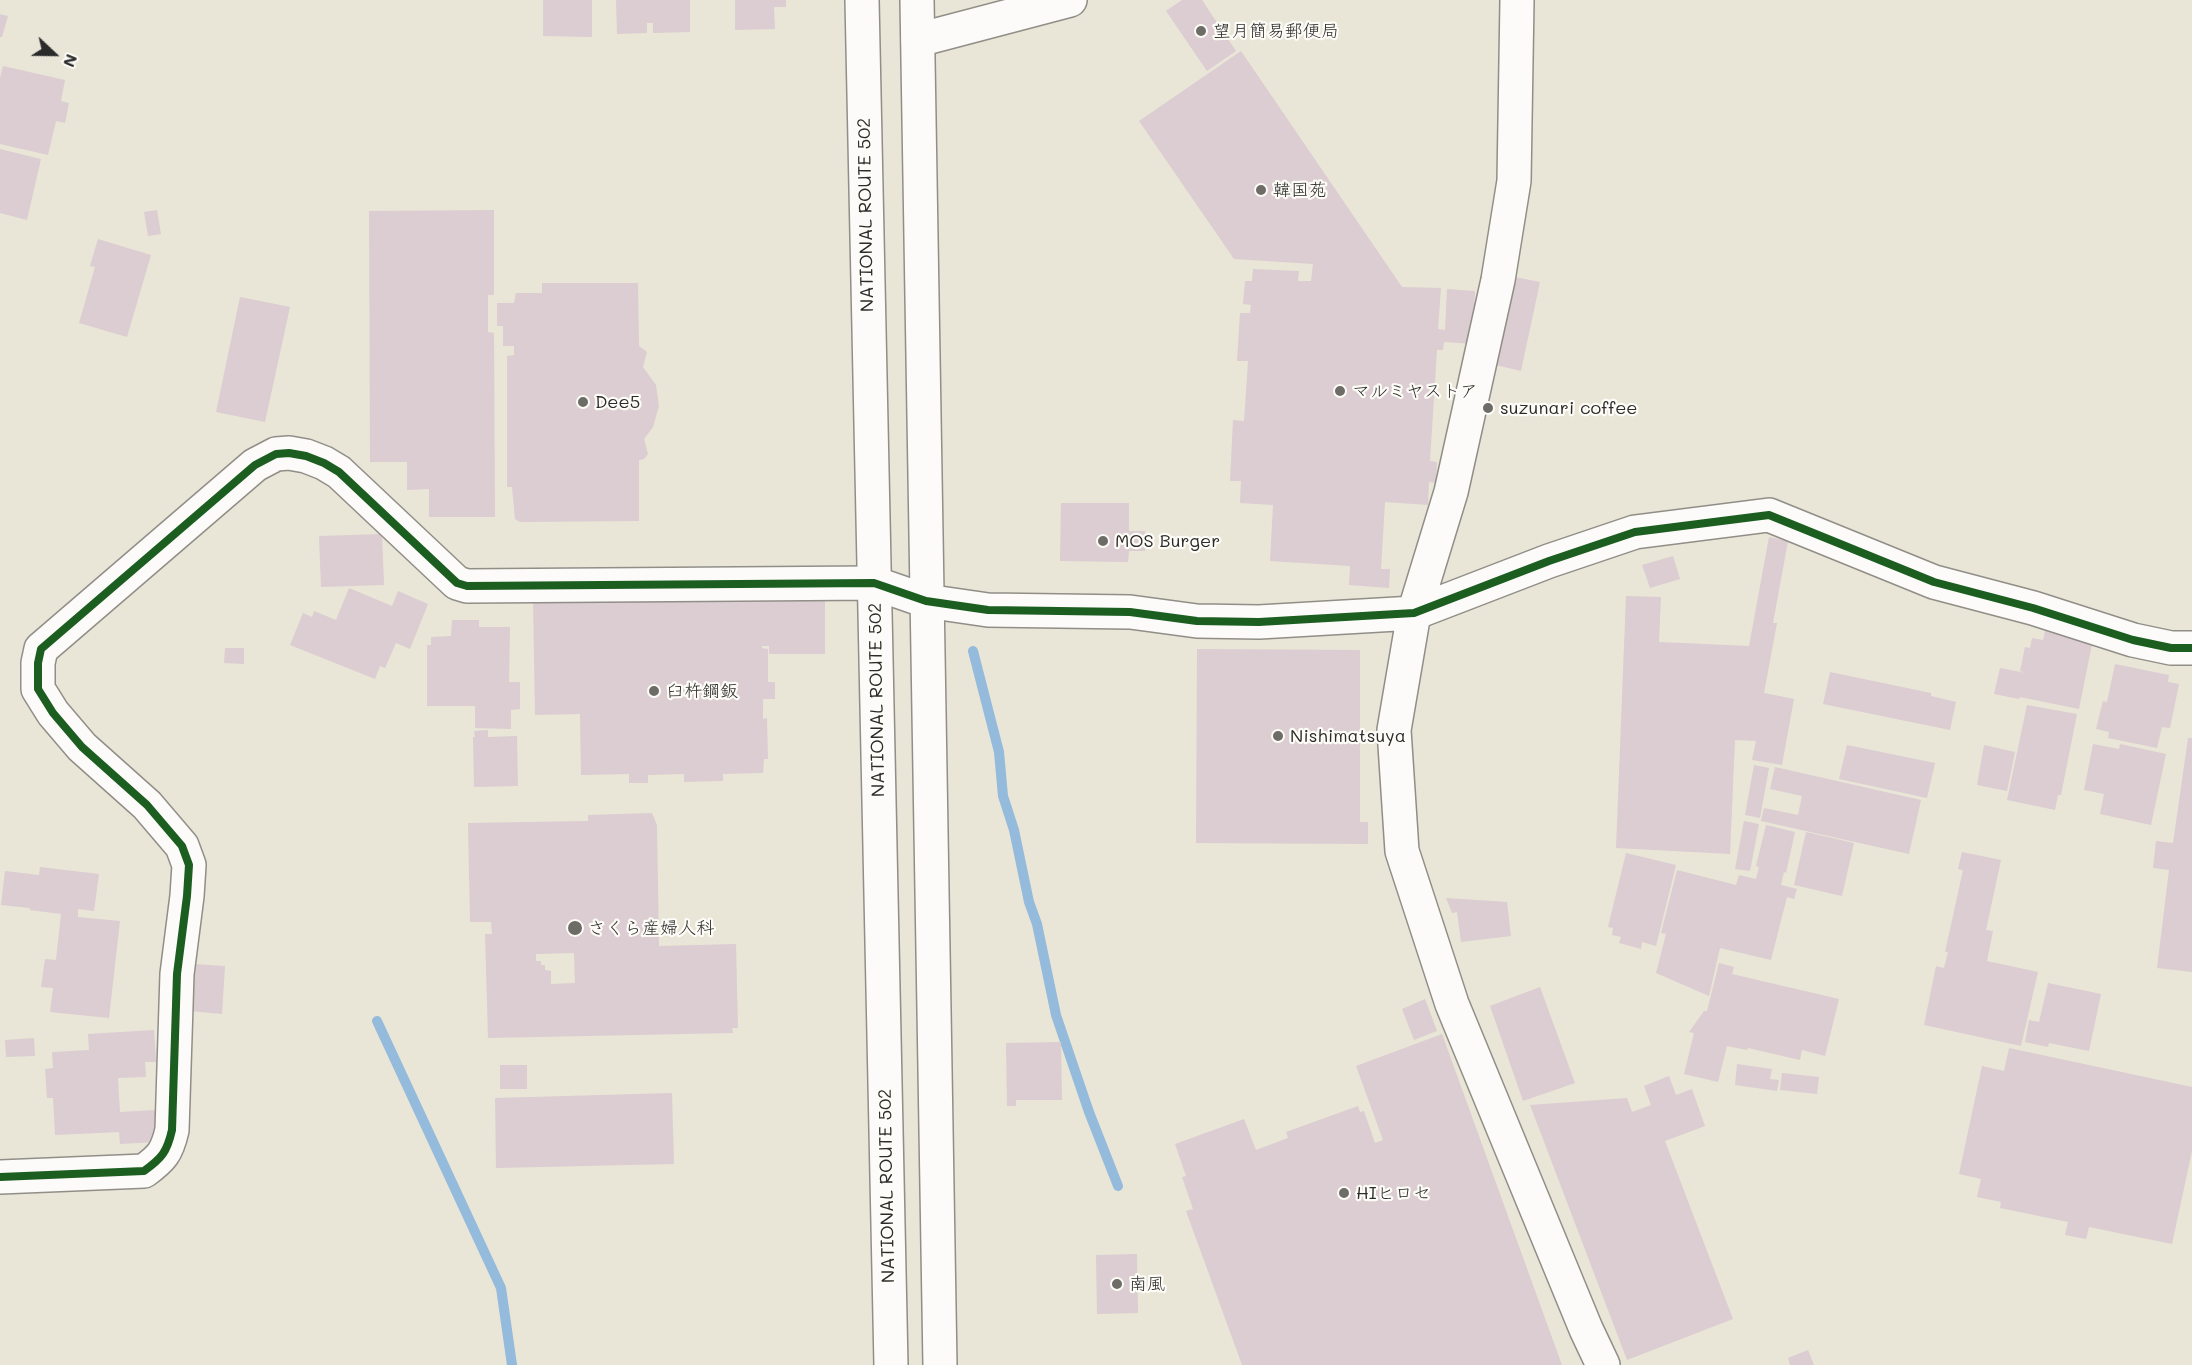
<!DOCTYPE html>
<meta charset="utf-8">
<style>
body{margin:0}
#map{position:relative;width:2192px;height:1365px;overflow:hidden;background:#e9e5d7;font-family:Mali,sans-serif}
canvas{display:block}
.north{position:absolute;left:24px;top:24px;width:60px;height:60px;-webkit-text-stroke:4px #fdfcf7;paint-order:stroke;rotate:112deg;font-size:16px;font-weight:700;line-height:24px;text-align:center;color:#2b2b2b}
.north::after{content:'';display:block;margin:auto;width:21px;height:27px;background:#2b2b2b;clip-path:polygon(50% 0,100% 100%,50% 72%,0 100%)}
</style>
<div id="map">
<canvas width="2192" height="1365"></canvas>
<div class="north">N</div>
</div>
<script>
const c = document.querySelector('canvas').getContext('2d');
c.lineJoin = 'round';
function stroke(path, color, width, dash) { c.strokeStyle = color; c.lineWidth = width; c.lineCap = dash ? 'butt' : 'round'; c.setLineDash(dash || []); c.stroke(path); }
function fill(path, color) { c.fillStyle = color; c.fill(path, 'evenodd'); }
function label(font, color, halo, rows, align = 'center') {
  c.font = font + ' Mali,"Klee One",sans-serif'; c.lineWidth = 4.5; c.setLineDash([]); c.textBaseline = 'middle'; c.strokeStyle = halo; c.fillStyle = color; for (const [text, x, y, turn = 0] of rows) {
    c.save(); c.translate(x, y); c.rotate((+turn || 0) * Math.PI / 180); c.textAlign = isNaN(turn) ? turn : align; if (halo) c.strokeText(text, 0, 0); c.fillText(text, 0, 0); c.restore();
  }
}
const stream = new Path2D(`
 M973 651 999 752 1003 796 1014 830 1029 902 1037 924 1056 1015 1089 1112 1118 1186
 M377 1021 501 1288 512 1365`);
const building = new Path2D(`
 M543 0H592V37L543 36Z
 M616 0H690V32L653 33V23H647V33L617 34Z
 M735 0H786V7H774L775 29 735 30Z
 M1182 0H1202L1236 51 1207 71 1166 11Z
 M0 14 8 16 2 37H0Z
 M1241 51 1402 287 1441 288 1438 329 1445 330 1447 289 1475 291 1473 344 1444 342 1443 350H1437L1430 461 1437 462 1436 483 1429 482 1428 505 1385 502 1381 569H1390L1389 588 1349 585 1350 566 1270 561 1273 505 1240 503 1241 481H1230L1233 420 1244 421 1248 361H1237L1240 313H1250L1251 305 1243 304 1245 281H1252L1253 269 1299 271 1298 281H1311L1313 264 1234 259 1139 121Z
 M3 66 65 80 61 101 69 103 65 123 56 121 48 155 0 144V78Z
 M0 149 41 159 27 220 0 213Z
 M157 210 161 234 148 236 144 212Z
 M494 210V295H488V332L494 333 495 517H429V489L407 490V462H370L369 211Z
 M98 239 151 255 127 337 79 323 95 267 90 266Z
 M1515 277 1540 282 1521 371 1496 365Z
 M542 283H638L639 346 647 352 643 367 656 385 659 406 653 427 644 439 648 454 644 459 639 460V521L520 522 515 519 512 487H507V356L514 355V346H503V326H497V303H514L516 293H542Z
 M240 297 290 307 265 422 216 412Z
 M1061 503H1129V531H1145V551H1129L1128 562 1060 561Z
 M382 534 384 585 321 587 319 536Z
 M1769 537 1788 541 1773 623H1777L1764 693 1794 699 1782 765 1752 760 1756 741 1735 740 1730 854 1616 848 1626 596 1661 597 1659 642 1749 646Z
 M1673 556 1680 579 1650 588 1642 565Z
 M349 588 392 606 398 591 428 604 410 649 396 643 385 668 380 666 375 679 290 645 303 613 312 617 314 611 336 620Z
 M825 599V654H769V646H762V648L768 649V682H775V699H763V719L767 718 768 759H764L763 773 723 774V781L684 782V774L648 775V783H629V774L581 775 580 714 535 715 533 600Z
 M452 620H479V627H510L509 682H520V709L511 710V729L475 728V706H427V645H431V637L451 636Z
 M2046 627 2092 644 2079 709 2020 697 2019 699 1994 694 2000 668 2026 673 2020 671 2025 647 2030 648 2032 638 2043 640Z
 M225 648H244V664L224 663Z
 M1197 649 1360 650V822H1368V844L1196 843Z
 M2115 664 2169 675 2168 682 2179 684 2170 728 2162 727 2157 748 2108 738 2109 732 2096 729 2103 701 2107 702Z
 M1830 672 1931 693V696L1956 702 1950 730 1823 704Z
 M2027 705 2077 714 2061 795H2058L2055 810 2007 800Z
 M488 730V737L517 736 518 786 474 787 473 737H475L474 731Z
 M2188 738H2192V972L2157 968 2169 870 2153 868 2156 841 2173 843Z
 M2093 744 2119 749 2120 744 2166 754 2151 825 2100 814 2104 794 2084 790Z
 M1847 745 1935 763 1927 798 1839 779Z
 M1984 745 2015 752 2007 791 1977 785Z
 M1754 765 1769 768 1760 818 1745 815Z
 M1775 767 1921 800 1909 854 1761 821 1764 808 1798 815 1802 796 1770 789Z
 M652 813 657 825 659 946 736 944 738 1028H732L733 1033 488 1038 485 934H492L491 922H470L468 823 588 821V815ZM574 953 575 983 551 984V971L545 970V965H541V961H536V954Z
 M1744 821 1759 824 1750 871 1735 869Z
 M1766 825 1795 832 1786 873 1784 872 1781 885 1797 889 1794 899 1787 897 1771 960 1720 948 1709 996 1656 973 1666 934 1661 933 1677 870 1736 885 1739 875 1756 879 1759 867 1756 866Z
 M1806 832 1854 843 1842 896 1794 885Z
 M1962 852 2001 860 1986 930 1993 931 1987 961 2038 972 2021 1046 1924 1025 1936 966 1944 968 1948 952H1945L1963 870 1958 869Z
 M1626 853 1676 865 1656 946 1642 942 1641 949 1619 943 1621 937 1612 935 1613 928 1608 927Z
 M40 867 99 874 94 911 78 909V917L120 921 109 1018 50 1012 53 988 41 987 45 959 56 960 61 914 30 910V908L1 905 5 871 39 875Z
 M1446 898 1507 902 1511 936 1461 942 1457 912 1452 913Z
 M1719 963 1734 967 1732 974 1839 999 1825 1056 1802 1050 1800 1060 1748 1048 1747 1050 1727 1046 1718 1082 1684 1074 1694 1033 1689 1032 1704 1011H1707Z
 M193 964 225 966 222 1014 190 1011Z
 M2048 983 2101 994 2089 1051 2049 1043 2048 1047 2025 1042 2029 1020 2039 1022Z
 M1540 987 1575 1083 1523 1101 1490 1006Z
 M1425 999 1437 1031 1414 1040 1402 1009Z
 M154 1030 156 1062H145L146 1077 118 1078 120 1112 155 1110 157 1142 120 1144 119 1132 55 1135 53 1098H47L45 1069 53 1068 52 1052 89 1050 88 1034Z
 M1442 1034 1562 1365H1242L1186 1211 1193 1209 1182 1177 1186 1176 1175 1144 1244 1119 1256 1150 1288 1138 1286 1132 1358 1106 1360 1112 1364 1111 1375 1143 1383 1140 1356 1066Z
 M34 1038 35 1056 6 1057 5 1040Z
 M1061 1042 1062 1100H1016V1106H1007L1006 1043Z
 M2009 1048 2192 1087V1151L2172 1244 2089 1227 2086 1239 2065 1235 2068 1222 2000 1208 2001 1202 1977 1197 1981 1179 1959 1174 1982 1066 2004 1071Z
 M1737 1064 1772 1069 1770 1079 1779 1080 1777 1091 1735 1085Z
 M500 1065H527V1089H500Z
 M1782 1073 1819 1077 1817 1094 1780 1090Z
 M1669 1076 1676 1095 1692 1089 1705 1126 1665 1141 1733 1319 1627 1360 1530 1105 1627 1098 1632 1112 1651 1105 1644 1086Z
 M672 1093 674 1164 496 1168 495 1098Z
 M1137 1254 1138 1313 1097 1314 1096 1255Z
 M1808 1350 1814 1365H1790L1788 1358Z`);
const minor = new Path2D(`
 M1517 0 1514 181 1498 280 1451 492 1414 613 1394 730 1402 851 1452 1004 1586 1329 1603 1365
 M918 40 1070 0
 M0 1177 144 1171C162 1158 167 1152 172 1130L177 974 187 896 189 865 182 846 147 805 82 747 53 713 38 689V663L41 649 255 465 276 454 289 453 306 456 324 463 339 472 457 583 467 586 874 583 926 601 988 610 1130 612 1197 621 1259 622 1414 613 1549 561 1635 532 1769 515 1934 582 2033 608 2133 640 2171 648H2192`);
const highway = new Path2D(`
 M862 0 891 1365
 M917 0 940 1365`);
const cycleway = new Path2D(`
 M0 1177 144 1171C162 1158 167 1152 172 1130L177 974 187 896 189 865 182 846 147 805 82 747 53 713 38 689V663L41 649 255 465 276 454 289 453 306 456 324 463 339 472 457 583 467 586 874 583 926 601 988 610 1130 612 1197 621 1259 622 1414 613 1549 561 1635 532 1769 515 1934 582 2033 608 2133 640 2171 648H2192`);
const markers = [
 [1201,31,6,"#6e6c67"],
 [1261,190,6,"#6e6c67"],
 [1340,391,6,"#6e6c67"],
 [583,402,6,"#6e6c67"],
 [1488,408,6,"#6e6c67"],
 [1103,541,6,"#6e6c67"],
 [654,691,6,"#6e6c67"],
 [1278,736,6,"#6e6c67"],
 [575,928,8,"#6e6c67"],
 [1344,1193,6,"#6e6c67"],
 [1117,1284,6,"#6e6c67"]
];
const poiNames = [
 ["望月簡易郵便局",1213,31],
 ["韓国苑",1273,190],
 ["マルミヤストア",1352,391],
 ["Dee5",595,402],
 ["suzunari coffee",1500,408],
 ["MOS Burger",1115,541],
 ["臼杵鋼鈑",666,691],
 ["Nishimatsuya",1290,736],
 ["さくら産婦人科",588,928],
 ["HIヒロセ",1356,1193],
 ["南風",1129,1284]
];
const streetNames = [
 ["NATIONAL ROUTE 502",866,215,-91],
 ["NATIONAL ROUTE 502",877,700,-91],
 ["NATIONAL ROUTE 502",887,1186,-91]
];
stroke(stream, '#94badc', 10);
fill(building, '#dbcdd1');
stroke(minor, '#908e87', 36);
stroke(highway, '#908e87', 36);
stroke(minor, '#fcfbf9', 33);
stroke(highway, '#fcfbf9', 33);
stroke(cycleway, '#1b5e20', 8);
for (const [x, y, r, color] of markers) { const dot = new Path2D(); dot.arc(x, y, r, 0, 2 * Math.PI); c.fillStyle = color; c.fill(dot); stroke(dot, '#fdfcf7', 2); }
label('18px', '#2b2b2b', '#fdfcf7', poiNames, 'left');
label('18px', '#2b2b2b', '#fdfcf7', streetNames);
</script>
